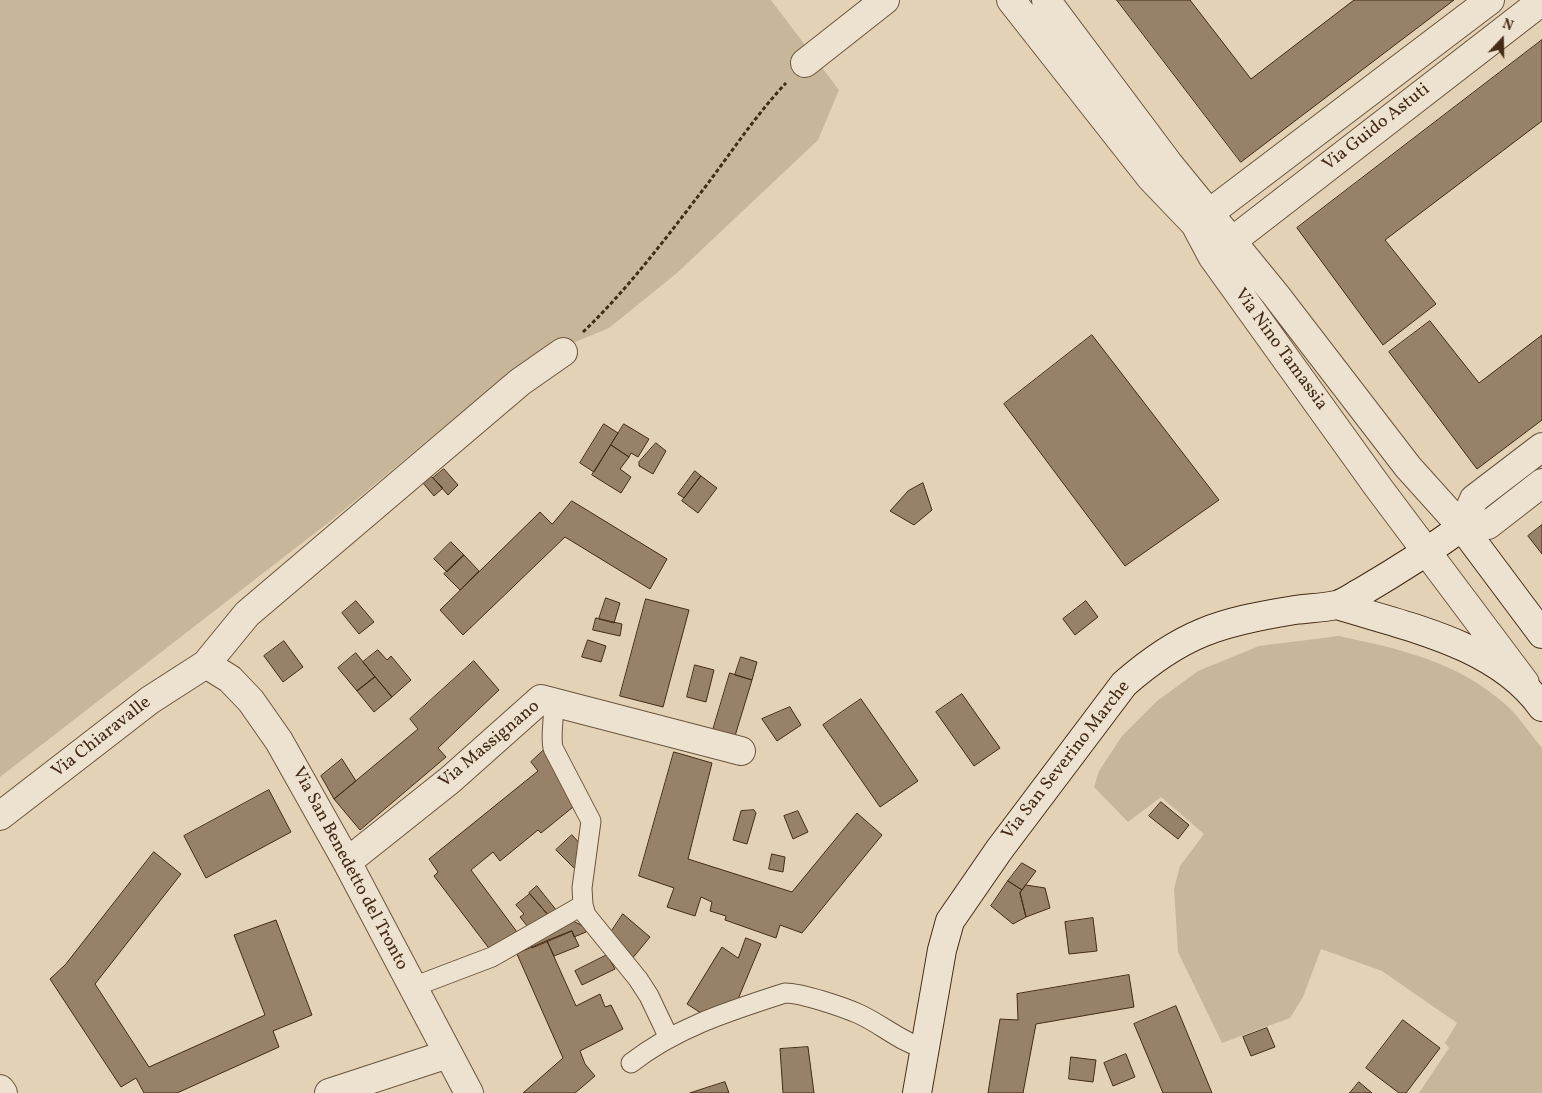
<!DOCTYPE html>
<style>
body{margin:0}
#map{position:relative;width:1542px;height:1093px;overflow:hidden;background:#e3d2b6;font-family:Vollkorn,serif}
canvas{display:block}
.north{position:absolute;left:1477px;top:15px;width:50px;height:50px;-webkit-text-stroke:4px #ede2d0;paint-order:stroke;rotate:21deg;font-size:14px;font-weight:700;line-height:20px;text-align:center;color:#442b15}
.north::after{content:'';display:block;margin:auto;width:18px;height:22px;background:#442b15;clip-path:polygon(50% 0,100% 100%,50% 72%,0 100%)}
</style>
<div id="map">
<canvas width="1542" height="1093"></canvas>
<div class="north">N</div>
</div>
<script>
const c = document.querySelector('canvas').getContext('2d');
c.lineJoin = 'round';
function fill(path, color) { c.fillStyle = color; c.fill(path, 'evenodd'); }
function stroke(path, color, width, dash) { c.strokeStyle = color; c.lineWidth = width; c.lineCap = dash ? 'butt' : 'round'; c.setLineDash(dash || []); c.stroke(path); }
function label(font, color, halo, rows, align = 'center') {
  c.font = font + ' Vollkorn,serif'; c.lineWidth = 4; c.setLineDash([]); c.textBaseline = 'middle'; c.strokeStyle = halo; c.fillStyle = color; for (const [text, x, y, turn = 0] of rows) {
    c.save(); c.translate(x, y); c.rotate((+turn || 0) * Math.PI / 180); c.textAlign = isNaN(turn) ? turn : align; if (halo) c.strokeText(text, 0, 0); c.fillText(text, 0, 0); c.restore();
  }
}
const green = new Path2D(`
 M0 0H771L839 90 818 140 677 273 609 328 517 366 333 519 0 777Z
 M1339 636C1400 649 1456 661 1505 704 1519 716 1530 734 1542 748V1093H1419L1449 1048 1445 1043 1457 1023 1382 971 1321 949 1303 997 1290 1018 1222 1043 1178 952 1174 889 1180 866 1204 834 1161 797 1128 822 1094 787 1099 771 1122 736 1157 701 1198 671 1259 646Z`);
const building = new Path2D(`
 M1117 0H1190L1251 79 1354 0H1454L1241 162Z
 M1542 40V121L1385 240 1436 304 1383 345 1297 228Z
 M1430 321 1479 383 1542 335V420L1477 469 1389 352Z
 M1092 335 1219 500 1125 566 1004 404Z
 M604 424 618 433 594 472 580 463Z
 M624 424 649 439 638 457 631 453 629 457 611 445Z
 M656 443 666 451 653 474 639 466V462Z
 M611 445 629 457 620 469 631 477 621 493 592 475Z
 M444 469 458 485 448 495 433 478Z
 M695 471 701 476 684 498 678 494Z
 M431 476 443 488 434 496 423 483Z
 M701 476 717 488 698 513 682 501Z
 M923 483 932 510 914 525 890 511 908 491Z
 M572 501 667 559 650 589 565 537 463 635 440 610 540 512 552 524Z
 M1542 525V554L1528 536Z
 M451 542 464 555 447 572 434 559Z
 M464 555 479 571 460 590 444 574Z
 M606 598 620 603 614 623 599 619Z
 M646 599 689 610 663 707 620 696Z
 M356 601 374 622 359 634 342 613Z
 M1086 601 1098 617 1075 635 1063 619Z
 M596 618 622 624 620 636 593 630Z
 M588 640 606 646 601 662 582 657Z
 M284 641 303 667 283 682 264 656Z
 M378 650 387 660 391 656 411 680 392 697 363 662Z
 M356 653 375 677 357 691 338 668Z
 M741 657 757 662 752 680 735 675Z
 M474 661 499 690 438 748 446 757 360 830 334 799 418 729 410 719Z
 M695 665 714 670 706 702 687 697Z
 M730 673 752 680 735 736 713 730Z
 M375 677 392 697 374 712 357 691Z
 M962 694 1000 748 974 766 936 712Z
 M861 699 918 781 880 807 823 725Z
 M790 707 801 725 777 741 762 719Z
 M545 749 578 803 541 833 538 830 500 861 493 852 471 870 517 932 491 951 434 876 438 872 429 859 538 771 531 762Z
 M674 752 712 763 688 859 792 892 857 813 882 835 802 933 780 925 776 938 725 920 726 916 710 911 712 902 701 897 695 916 667 907 674 888 639 876Z
 M342 759 356 781 334 799 321 776Z
 M269 790 291 832 206 878 184 836Z
 M1161 802 1189 825 1178 839 1149 816Z
 M754 810 756 813 747 844 733 840 741 811Z
 M798 811 808 832 793 839 784 816Z
 M572 835 583 847 578 872 556 850Z
 M154 852 181 874 95 984 149 1067 265 1015 234 935 276 920 312 1015 273 1031 279 1047 177 1093H144L136 1078 121 1087 50 979 65 965Z
 M772 854 785 857 783 872 769 869Z
 M1022 863 1036 871 1022 890 1008 881Z
 M1008 881 1022 890 1020 893 1026 917 1013 924 991 906Z
 M1026 885 1045 888 1050 908 1026 917 1020 893Z
 M537 886 557 911 549 916 529 893Z
 M530 894 549 916 528 927 520 917 524 914 516 905Z
 M623 914 650 937 631 960 609 935Z
 M1093 918 1097 951 1069 954 1065 922Z
 M569 919 587 928 586 932 574 937 572 931 532 948 529 940Z
 M572 931 579 946 554 956 547 941Z
 M746 938 761 944 736 1004 704 1015 687 1004 722 947 738 958Z
 M547 941 576 1006 600 994 605 1007 611 1005 623 1029 580 1051 585 1064 595 1076 575 1093H523L563 1058 517 954Z
 M607 955 615 969 582 985 575 971Z
 M1129 975 1134 1007 1036 1024 1023 1093H988L1000 1019 1018 1020 1017 994Z
 M1176 1006 1212 1093H1163L1134 1024Z
 M1403 1020 1440 1048 1406 1093H1399L1366 1068Z
 M1267 1028 1275 1047 1251 1056 1243 1037Z
 M808 1047 814 1093H783L780 1049Z
 M1126 1054 1135 1077 1113 1086 1104 1063Z
 M1071 1057 1096 1060 1093 1082 1069 1079Z
 M725 1082 729 1093H690Z
 M1359 1082 1372 1093H1350Z`);
const path = new Path2D(`
 M583 332C626 291 663 242 699 195 728 158 753 118 786 83`);
const lane = new Path2D(`
 M553 702C555 718 550 733 553 748L591 821 582 888 583 905 586 915 638 979 649 996 668 1036
 M413 987 492 957 583 905
 M631 1063C677 1027 730 1011 785 993 802 993 843 1007 859 1014 883 1025 899 1041 925 1049`);
const street = new Path2D(`
 M1011 0 1151 178 1195 224 1212 256 1378 487 1525 683
 M1046 0 1168 163 1275 294 1408 467 1462 527
 M805 63 885 0
 M1195 224 1490 0
 M1218 252 1542 1
 M1462 527 1474 499 1542 447
 M1462 527 1488 525 1542 483
 M206 664 230 679 251 701 279 741 347 862 469 1093
 M0 816 150 700 206 664 247 614 520 382 563 352
 M347 862 450 780 541 699 741 751
 M0 1089 3 1093
 M329 1093 448 1054`);
const secondary = new Path2D(`
 M1337 605C1407 627 1497 644 1542 707
 M917 1093 942 950 950 921 999 850 1124 684C1182 633 1220 622 1295 610 1308 608 1323 608 1336 605 1345 603 1355 595 1363 591 1397 571 1430 550 1462 527L1542 634`);
const streetNames = [
 ["Via Guido Astuti",1377,128,-38],
 ["Via Nino Tamassia",1280,350,54],
 ["Via Chiaravalle",102,738,-38],
 ["Via Massignano",490,745,-40],
 ["Via San Severino Marche",1067,761,-52],
 ["Via San Benedetto del Tronto",349,869,62]
];
fill(green, '#c8b69b');
fill(building, '#978269');
stroke(building, '#442b15', 1);
stroke(lane, '#6c553d', 21);
stroke(street, '#6c553d', 30);
stroke(secondary, '#442b15', 30);
stroke(path, '#442b15', 3, [4, 2.5]);
stroke(lane, '#ede2d0', 19);
stroke(street, '#ede2d0', 28);
stroke(secondary, '#ede2d0', 28);
label('18px', '#442b15', '#ede2d0', streetNames);
</script>
